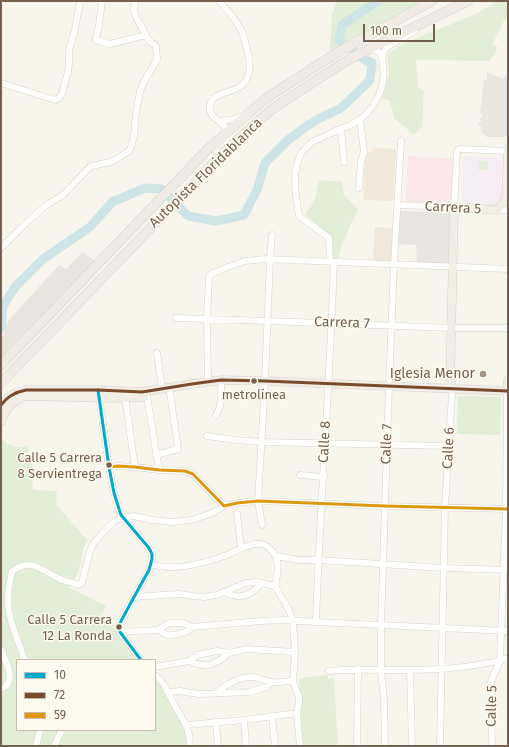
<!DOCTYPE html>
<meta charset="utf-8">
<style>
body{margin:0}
#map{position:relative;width:509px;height:747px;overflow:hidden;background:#f8f5ed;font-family:"Fira Sans",sans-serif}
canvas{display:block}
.frame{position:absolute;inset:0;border:2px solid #755f4e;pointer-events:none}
.legend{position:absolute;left:16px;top:659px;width:140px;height:72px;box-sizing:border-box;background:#fefaf0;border:1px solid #c7bcaf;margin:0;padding:5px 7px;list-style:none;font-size:12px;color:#755f4e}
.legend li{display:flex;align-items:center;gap:8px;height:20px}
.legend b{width:20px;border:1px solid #c7bcaf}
.scale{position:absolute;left:363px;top:24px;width:72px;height:18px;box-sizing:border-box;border:2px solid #755f4e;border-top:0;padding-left:5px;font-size:12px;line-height:14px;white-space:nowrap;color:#755f4e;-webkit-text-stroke:3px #fefaf0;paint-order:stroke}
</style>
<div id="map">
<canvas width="509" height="747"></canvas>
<div class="frame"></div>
<ul class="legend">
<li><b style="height:5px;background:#00a9ce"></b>10</li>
<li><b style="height:5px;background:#7a4b2a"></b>72</li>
<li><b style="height:5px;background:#dd9810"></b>59</li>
</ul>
<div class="scale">100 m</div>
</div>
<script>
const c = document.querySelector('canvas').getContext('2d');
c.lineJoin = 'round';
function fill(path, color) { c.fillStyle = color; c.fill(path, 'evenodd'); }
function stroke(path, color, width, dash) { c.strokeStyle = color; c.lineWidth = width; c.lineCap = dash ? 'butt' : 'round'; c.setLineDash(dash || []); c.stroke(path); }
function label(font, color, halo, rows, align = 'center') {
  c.font = font + ' "Fira Sans",sans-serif'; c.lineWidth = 3; c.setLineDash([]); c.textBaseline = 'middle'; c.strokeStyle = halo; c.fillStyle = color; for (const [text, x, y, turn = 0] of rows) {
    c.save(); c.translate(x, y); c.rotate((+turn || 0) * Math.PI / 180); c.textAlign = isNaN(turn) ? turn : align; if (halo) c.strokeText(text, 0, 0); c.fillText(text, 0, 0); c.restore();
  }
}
const residential = new Path2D(`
 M373 148 396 149 393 201 363 200 365 158Z
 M375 227 393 228 391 263 373 262Z`);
const industrial = new Path2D(`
 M487 72 503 79 506 75 508 77V131L507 136 504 137H487L480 130 482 128 478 124 481 121 479 119 483 116 480 112 484 79 487 80Z
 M399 211 453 213 450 265 417 263 416 245 398 244Z
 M83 252 96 262 1 361V344L7 322 59 265 66 269Z`);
const education = new Path2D(`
 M464 156 502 158 501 186 503 187V201L496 206 478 207V204H462Z`);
const medical = new Path2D(`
 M408 156 455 159 452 198 451 201 447 203 406 202Z`);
const green = new Path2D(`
 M337 1H421L402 13 330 50 332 14Z
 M498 1H508V20L505 19 492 45 498 47 490 61 416 60 418 87 424 91 422 126 414 135 394 118 390 101 382 98 389 74 387 54 405 43 476 14Z
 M480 161H488V170H478Z
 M319 180 342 182 344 195 358 209 342 244 338 261H332V238L305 214 314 203Z
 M458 396 501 397 500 435 457 434Z
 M1 437C8 447 16 449 28 445L29 458H32L33 490 57 491 56 504 87 540 83 550 81 562 78 572 74 581 68 587 106 606 98 619 114 625 118 634 138 660H17V730H155V678L162 684 184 725 189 746H1Z
 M328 675V679L334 678 338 746H302L299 719 301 714 299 679 308 677Z`);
const river = new Path2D(`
 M1 328 3 306 15 287 43 259 90 227 112 202 145 188 162 189 188 216 216 221 244 215 257 190 265 163 288 140 314 121 341 108 359 91 370 80 372 63 365 60 339 40 342 25 378 1`);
const minor = new Path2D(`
 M102 1 99 25 96 40 110 44 146 35
 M219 1C227 10 235 18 240 28 244 35 245 42 247 49 250 62 253 76 241 86 232 93 213 92 210 105 207 119 225 120 227 132
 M382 59 384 52 386 48 415 31
 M1 83 55 100 59 98 62 94 68 72 69 64V51L75 29 80 1
 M220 121 234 119 243 116
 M341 129 344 162
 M359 188 361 161 364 152 360 119
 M397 205 454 207 457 152 458 150 460 149 508 151
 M496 210H508
 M1 248 23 226 45 206 63 195 91 166 111 162 121 156 129 151 131 147 134 136 136 113 140 91 145 80 155 63 157 59 156 47 155 45 150 42 136 17 134 10 135 1
 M330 262 329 238 299 216C296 198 291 170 301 154 304 149 308 146 312 142 322 138 331 133 340 129 345 127 350 126 354 123 374 112 386 89 383 66 382 56 382 50 370 49
 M176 318 268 321 451 328H508
 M157 353 162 389
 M208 382 207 319 209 276 213 273 244 261 266 259 508 269
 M99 395 109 467 114 493 121 515 149 548 152 554V559L149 570 134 597 119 625 120 632 141 660
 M147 396 159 470
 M125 398 135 467
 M216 415C223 405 221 392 221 380
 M207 436 236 440 261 442 449 446
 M156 455 178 449 170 392
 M109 467 118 466 135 467 159 470 185 471 193 474 224 506 237 503 258 501 385 506 508 509
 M300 475 324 477
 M237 514 241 548
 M262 525 258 501 265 381 270 259 272 235
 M276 556 299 560H318L444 568 508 570
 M151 564C173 572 205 563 227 555 236 551 245 545 256 544 261 543 266 545 270 549 281 558 278 573 275 586L290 612 293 621 295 652 293 681 299 697V702L297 713 300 746
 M224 592C233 597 243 598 252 592 255 590 259 586 262 583
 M134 597 179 594 194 596 204 597 217 595 246 583 256 582 275 586
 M316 622C320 502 330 382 334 262
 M158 630C161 631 164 634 167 635 175 636 187 633 192 627
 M120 632 158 630 169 623H183L192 627 261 621 285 620 316 622 508 631
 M1 650C6 662 18 682 1 689
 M25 660C19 643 7 617 8 599 8 590 10 580 12 571 33 557 42 571 60 579 66 582 73 582 78 585L82 583 90 551 94 543 106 529 115 521 122 517 134 516 152 520 171 522 192 520 212 513 224 506
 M189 661C207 669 215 665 229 653
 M155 667 189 661 197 655 207 653 218 651 229 653 247 649 295 652
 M410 670 412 746
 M329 671C348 669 366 670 385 670 426 670 468 670 508 658
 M155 675 163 683 176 708 186 725 189 734 190 746
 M168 692 180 691 198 694 249 692 267 687 271 682
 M215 694C225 685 239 677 252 677 259 677 264 681 271 682 278 683 286 681 293 681
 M272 716 275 746
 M244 720 246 746
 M216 722 218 746
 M186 725 244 720 297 713
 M36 746 40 730
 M54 746 62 730
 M357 746 358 669
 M385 746 384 700 381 670V625L389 386 394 264 401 141
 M440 746 445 507 452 394 451 389
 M492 746 491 681 500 661 506 509 507 391`);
const major = new Path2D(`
 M451 389 450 385 454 207 496 210 502 205 506 197 508 150
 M507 391 508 380
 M1 405C7 397 15 392 26 390H98L142 392 192 384 221 380 265 381 508 391
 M1 422C5 409 12 401 25 396L113 398 144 397`);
const highway = new Path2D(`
 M1 365 210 147 265 99 338 52 432 1
 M1 383 225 151 272 109 343 63 363 52 468 1`);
const bus1 = new Path2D(`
 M98 390 109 467 114 493 121 515 149 548 152 554V559L149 570 134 597 119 625 120 632 141 660`);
const bus2 = new Path2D(`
 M1 405C7 397 15 392 26 390H98L142 392 192 384 221 380 265 381 508 391`);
const bus3 = new Path2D(`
 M109 467 118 466 135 467 159 470 185 471 193 474 224 506 237 503 258 501 385 506 508 509`);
const markers = [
 [483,374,4,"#a39486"],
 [254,381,3.5,"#755f4e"],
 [109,465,3.5,"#755f4e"],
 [119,627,3.5,"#755f4e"]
];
const busNames = [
 ["metrolínea",254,395,"center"],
 ["Calle 5 Carrera",102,458],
 ["8 Servientrega",102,474],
 ["Calle 5 Carrera",112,620],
 ["12 La Ronda",112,636]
];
const streetNames = [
 ["Autopista Floridablanca",206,173,-44],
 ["Carrera 5",453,208,3],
 ["Carrera 7",342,323,2],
 ["Calle 8",325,442,-87],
 ["Calle 7",387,444,-88],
 ["Calle 6",449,448,-87],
 ["Calle 5",492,706,-89]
];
const poiNames = [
 ["Iglesia Menor",475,374]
];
fill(residential, '#f0e8db');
fill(industrial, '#eae5de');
fill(education, '#f5edf3');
fill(medical, '#f9e8e5');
fill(green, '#e3eed9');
stroke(river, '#cfe4e7', 9);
stroke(minor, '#d7d2cb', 7);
stroke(major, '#d9d2cb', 9);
stroke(highway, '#d9d2cb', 10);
stroke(minor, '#fefefc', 6);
stroke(major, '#f2eee6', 8);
stroke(highway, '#f1ebe6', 9);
stroke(bus1, '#00a9ce', 3);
stroke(bus2, '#7a4b2a', 3);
stroke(bus3, '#dd9810', 3);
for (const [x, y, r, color] of markers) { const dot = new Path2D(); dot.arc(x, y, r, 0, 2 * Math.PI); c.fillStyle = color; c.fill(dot); stroke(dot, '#fefaf0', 1.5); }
label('13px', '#755f4e', '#fefaf0', busNames, 'right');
label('14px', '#755f4e', '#fefaf0', streetNames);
label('14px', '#755f4e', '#fefaf0', poiNames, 'right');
</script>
